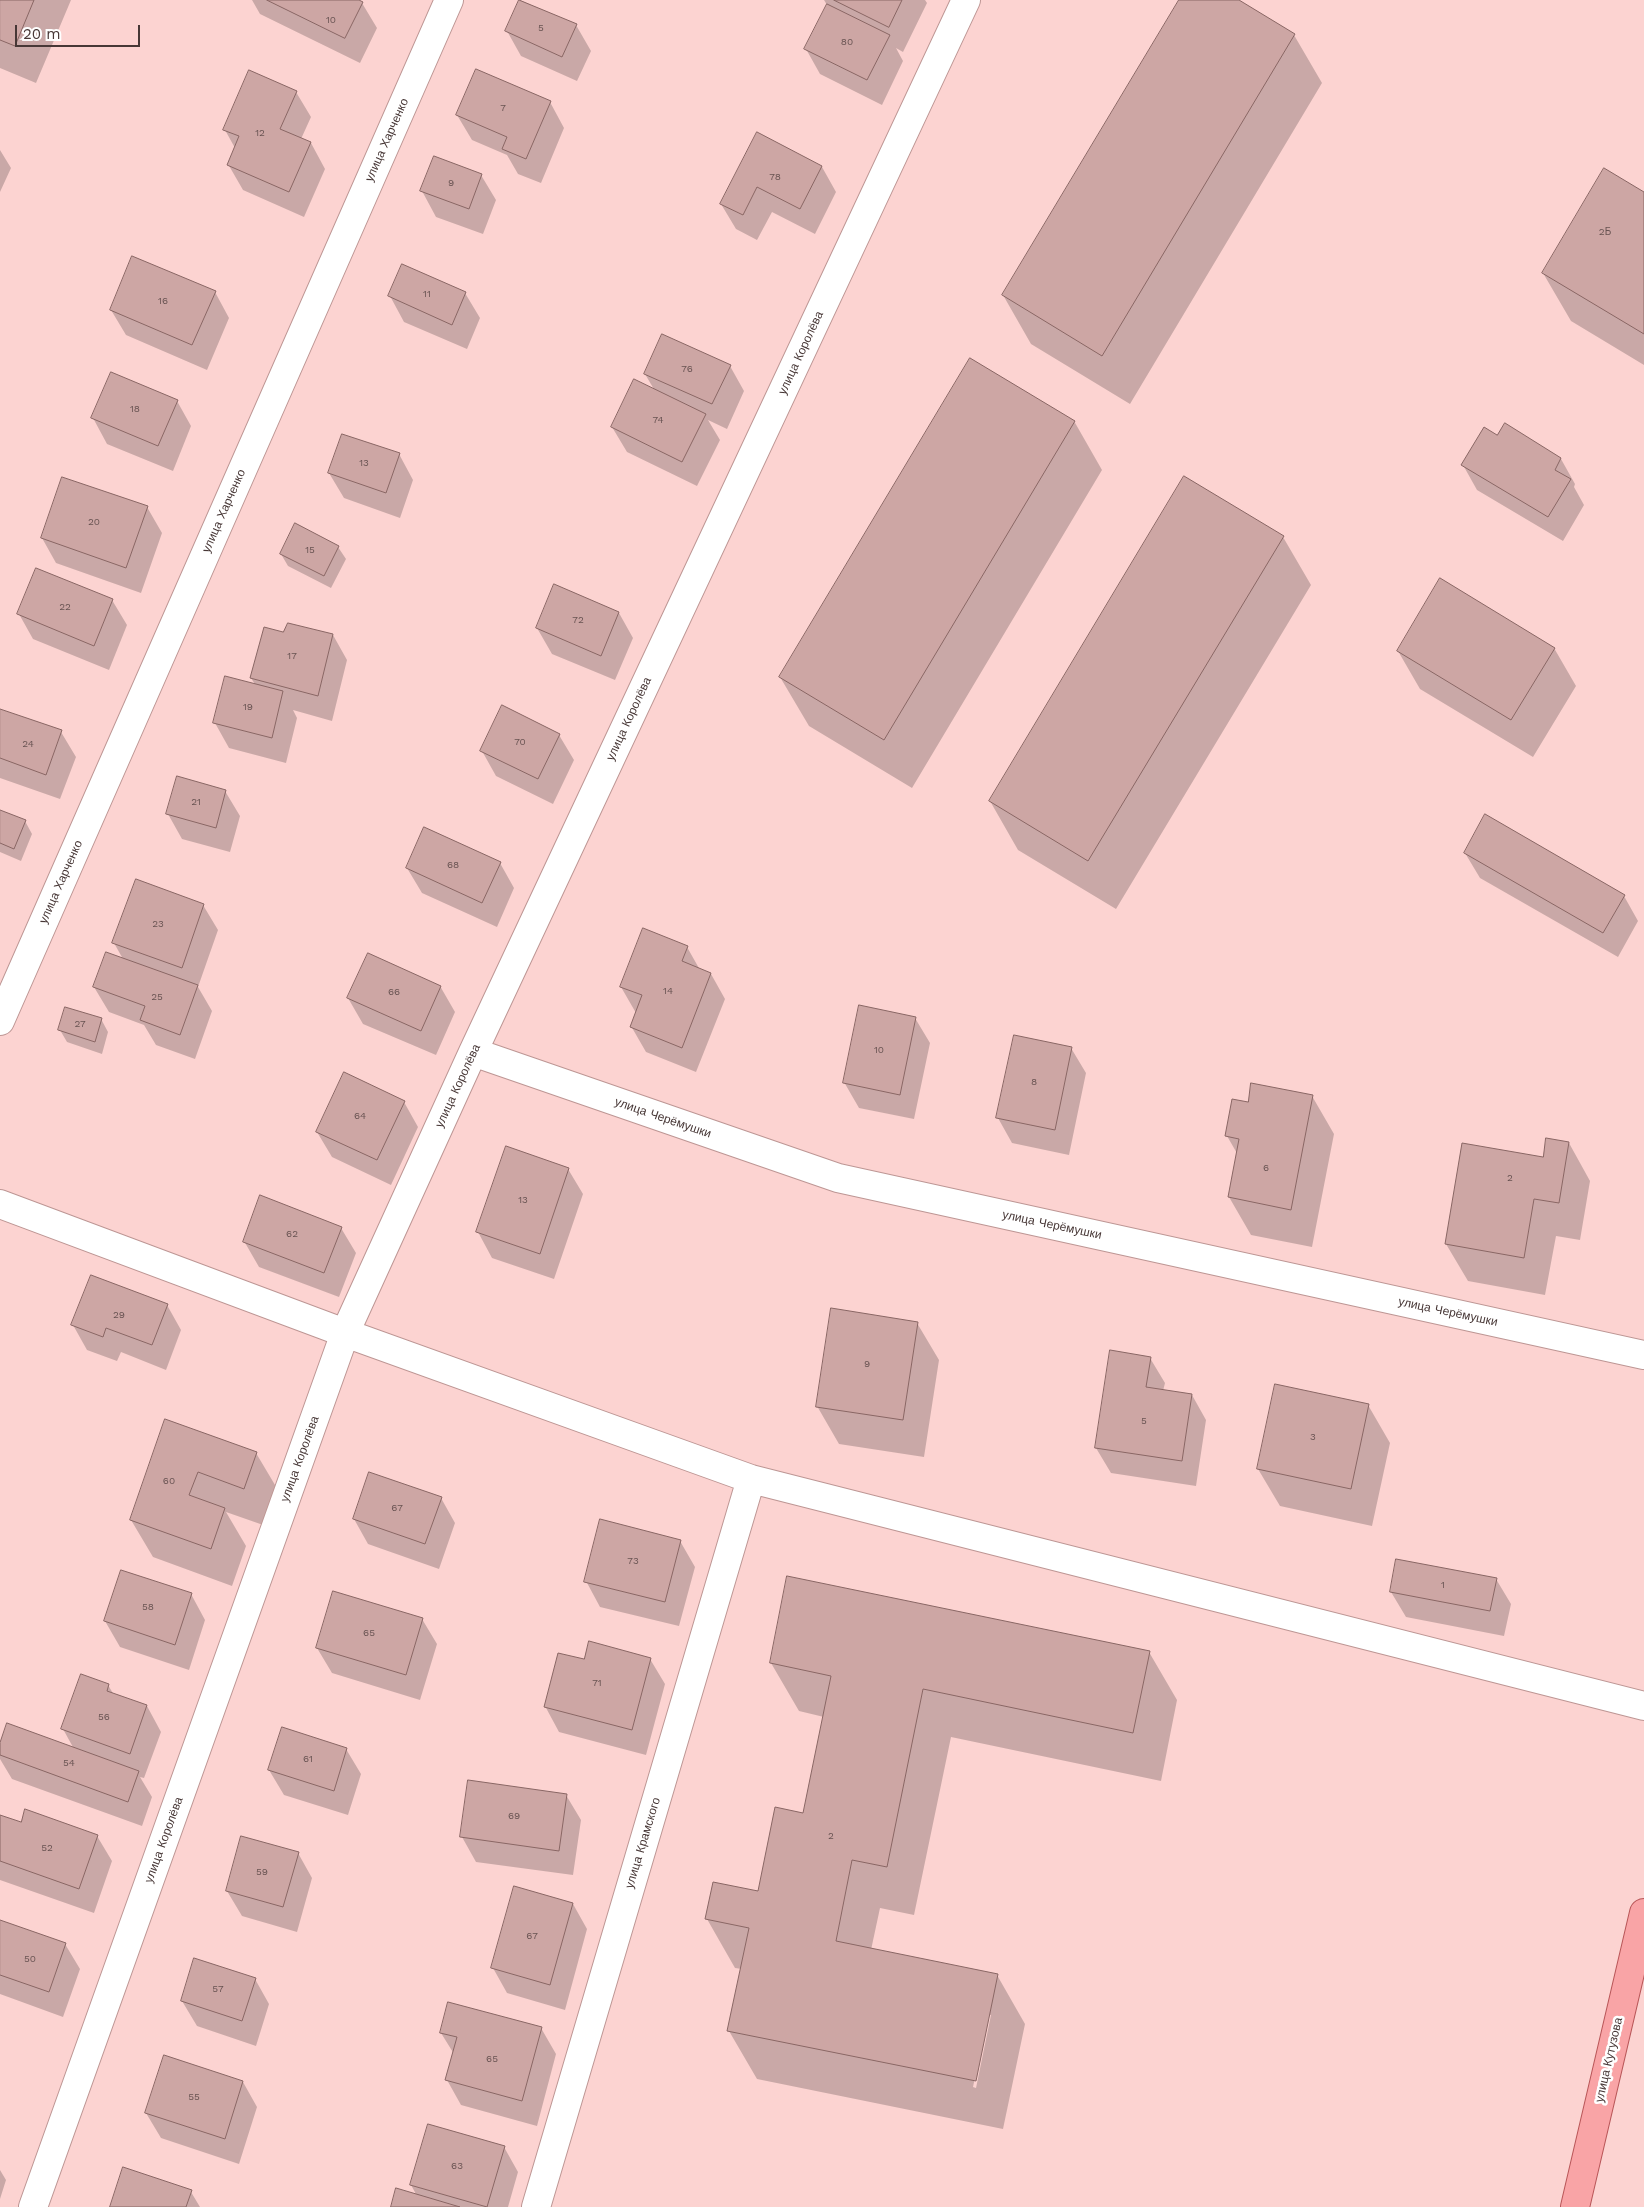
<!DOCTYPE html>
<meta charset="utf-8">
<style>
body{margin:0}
#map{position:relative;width:1644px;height:2207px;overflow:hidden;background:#fcd3d1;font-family:"Work Sans",sans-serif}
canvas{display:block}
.scale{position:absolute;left:15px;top:25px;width:125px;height:22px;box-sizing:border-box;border:2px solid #473736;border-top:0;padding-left:6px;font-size:15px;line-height:18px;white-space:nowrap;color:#473736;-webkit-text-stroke:4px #fff;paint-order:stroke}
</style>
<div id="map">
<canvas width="1644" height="2207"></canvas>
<div class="scale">20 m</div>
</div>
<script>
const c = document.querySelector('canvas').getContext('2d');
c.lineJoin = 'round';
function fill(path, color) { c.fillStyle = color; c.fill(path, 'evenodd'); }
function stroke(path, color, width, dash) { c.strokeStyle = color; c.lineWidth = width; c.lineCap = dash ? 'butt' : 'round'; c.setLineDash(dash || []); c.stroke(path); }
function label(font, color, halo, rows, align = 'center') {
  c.font = font + ' "Work Sans",sans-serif'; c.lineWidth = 5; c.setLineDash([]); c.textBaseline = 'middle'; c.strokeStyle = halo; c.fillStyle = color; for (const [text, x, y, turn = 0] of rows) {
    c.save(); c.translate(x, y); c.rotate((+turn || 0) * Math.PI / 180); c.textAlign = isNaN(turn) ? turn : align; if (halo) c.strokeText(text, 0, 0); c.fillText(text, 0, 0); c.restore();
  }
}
const shadow = new Path2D(`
 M0 0H71L36 83 0 68Z
 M252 0H356L362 3 377 28 360 63 260 14Z
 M520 0 576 25 591 51 577 81 521 56 507 31Z
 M824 0H925L927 3 903 52 896 48 903 61 882 105 820 74 806 49 827 5Z
 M1181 0H1237L1294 35 1322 83 1130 404 1031 344 1003 295Z
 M296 92 311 117 301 139 311 143 325 169 304 217 243 190 228 164 235 148 225 130Z
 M550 102 564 128 541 183 518 174 507 155 472 140 457 115Z
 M757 134 822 167 836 192 815 234 772 212 757 240 736 229 721 204Z
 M0 150 11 168 0 192Z
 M481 175 496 200 483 234 436 217 422 191Z
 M1644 194V365L1571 321 1543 273Z
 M215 292 229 318 207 370 126 335 111 310Z
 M465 293 480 318 467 349 404 322 390 296Z
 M730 366 744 391 727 429 708 420 720 440 697 486 627 452 612 427 655 391 645 374Z
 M177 401 191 426 173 471 107 444 93 418Z
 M1074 421 1102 470 912 788 809 726 780 677Z
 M1498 436 1561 459 1575 484 1574 487 1584 505 1563 541 1477 490 1463 465Z
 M399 454 413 480 400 518 344 498 329 473Z
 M147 507 162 533 141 593 56 563 42 538Z
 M1283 537 1311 585 1116 909 1018 850 990 801Z
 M338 547 346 559 331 588 288 566 281 554Z
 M112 600 127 625 109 670 33 639 19 614Z
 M619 613 633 638 615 680 552 654 537 628Z
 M283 633 333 635 347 660 332 721 293 710 297 718 286 763 229 748 215 723 256 686 251 678Z
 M1554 648 1576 686 1533 757 1420 689 1398 651Z
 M0 710 61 732 76 757 60 799 0 778Z
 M559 735 574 760 553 804 496 776 482 751Z
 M225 791 240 816 230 852 182 839 168 814Z
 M0 811 25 821 32 834 21 861 0 852Z
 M1465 853 1624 896 1638 921 1618 957 1480 878Z
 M500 863 514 888 497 927 422 893 407 868Z
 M203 905 218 930 198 987 212 1011 195 1059 156 1045 144 1025 109 1012 94 987 123 959 114 943Z
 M687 947 700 970 711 974 725 999 696 1072 646 1052 631 1026 636 1013 621 987Z
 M440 986 455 1012 436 1055 363 1024 348 998Z
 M915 1018 930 1043 914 1119 859 1108 844 1082Z
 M101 1019 108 1032 102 1054 67 1042 60 1030Z
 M1071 1048 1086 1073 1069 1155 1012 1143 998 1118Z
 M1312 1096 1334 1134 1312 1247 1251 1235 1229 1197 1238 1155 1227 1136 1249 1103Z
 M404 1102 418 1127 391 1185 332 1157 317 1132Z
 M1569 1143 1590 1181 1580 1240 1556 1236 1545 1295 1468 1281 1446 1244 1544 1159Z
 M568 1169 583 1194 554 1279 492 1258 478 1232Z
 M341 1228 356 1253 339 1297 259 1267 244 1241Z
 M167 1305 181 1330 166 1370 121 1352 117 1361 87 1350 73 1325Z
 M917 1323 939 1360 924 1457 839 1444 817 1406Z
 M1150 1358 1165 1383 1163 1391 1192 1395 1206 1420 1196 1486 1111 1473 1096 1448Z
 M1368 1405 1390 1443 1372 1526 1280 1506 1258 1469Z
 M166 1421 256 1453 278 1490 266 1526 226 1512 246 1546 232 1586 153 1557 131 1520Z
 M441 1498 455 1523 439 1569 368 1544 354 1519Z
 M680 1541 695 1567 679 1626 600 1607 586 1581Z
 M1496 1579 1511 1604 1504 1636 1406 1617 1391 1592Z
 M191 1594 205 1620 189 1670 120 1647 105 1621Z
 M422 1619 437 1644 420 1700 332 1673 317 1648Z
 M1149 1652 1177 1700 1161 1781 951 1737 914 1915 880 1908 871 1950 997 1975 1025 2024 1003 2129 757 2079 729 2031 742 1969 735 1968 707 1919 759 1892 804 1814 824 1717 799 1711 771 1663ZM988 2015H991L976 2088 973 2087Z
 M650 1659 665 1684 646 1755 559 1732 545 1706 585 1661Z
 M108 1685 114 1695 147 1706 161 1732 144 1778 140 1777 152 1797 142 1826 12 1779 0 1759V1747L74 1749 63 1729Z
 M346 1749 361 1774 348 1815 284 1795 269 1770Z
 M566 1795 581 1820 573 1875 476 1862 462 1837Z
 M0 1817 21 1824 97 1836 112 1861 94 1913 0 1880Z
 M298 1853 312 1878 297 1932 242 1916 227 1891Z
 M573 1904 587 1929 565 2010 507 1993 493 1968Z
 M0 1921 65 1944 80 1969 63 2017 0 1994Z
 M255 1979 269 2004 256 2046 197 2026 182 2001Z
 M541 2028 556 2054 537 2126 461 2105 447 2080 454 2054 441 2033Z
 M243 2082 257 2107 239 2164 161 2138 146 2113Z
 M504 2147 518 2172 508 2207H392L417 2196 411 2185Z
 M0 2170 6 2180 0 2199Z
 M191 2192 200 2207H112Z`);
const building = new Path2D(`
 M0 0H34L15 46 0 40Z
 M267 0H359L363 2 345 38Z
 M519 0 577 24 562 57 505 31Z
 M834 0H902L889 27Z
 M1179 0H1239L1295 34 1102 356 1002 295Z
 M827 4 890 35 867 80 804 49Z
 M476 69 551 101 526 159 502 149 507 137 456 115Z
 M249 70 297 91 280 129 311 142 289 192 227 165 239 136 223 130Z
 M757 132 822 166 800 209 757 187 743 215 720 204Z
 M434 156 482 174 469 209 420 191Z
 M1604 168 1644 192V334L1542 273Z
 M132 256 216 291 192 345 110 310Z
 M402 264 466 292 452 325 388 296Z
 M662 334 731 365 712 404 644 374Z
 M970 358 1075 421 884 740 779 677Z
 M111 372 178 400 158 446 91 418Z
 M634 379 706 414 682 462 611 427Z
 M1505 423 1561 458 1555 470 1571 479 1548 517 1461 465 1484 427 1497 435Z
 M342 434 400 453 386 493 328 473Z
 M1184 476 1284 536 1088 861 989 801Z
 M62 477 148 506 126 568 41 538Z
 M295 523 339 546 324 576 280 554Z
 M36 568 113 599 94 646 17 614Z
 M1440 578 1555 648 1511 720 1397 651Z
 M554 584 619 612 601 656 536 628Z
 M288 623 333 634 318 696 250 678 264 627 283 632Z
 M225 676 283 691 272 738 213 723Z
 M502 705 560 734 538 779 480 751Z
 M0 709 62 730 46 775 0 758Z
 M177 776 226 790 216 828 166 814Z
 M0 810 26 820 14 849 0 843Z
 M1485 814 1625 895 1603 933 1464 853Z
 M424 827 501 862 482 903 406 868Z
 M136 879 204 904 182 968 112 943Z
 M643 928 688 946 682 961 711 973 682 1048 630 1027 642 995 620 987Z
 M106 952 198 985 180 1035 140 1020 145 1006 93 987Z
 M368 953 441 986 421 1031 347 998Z
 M859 1005 916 1017 900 1095 843 1083Z
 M65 1007 102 1018 95 1042 58 1030Z
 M1014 1035 1072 1047 1055 1130 996 1118Z
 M344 1072 405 1101 377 1160 316 1132Z
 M1251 1083 1313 1095 1291 1210 1228 1197 1239 1139 1225 1136 1232 1099 1248 1102Z
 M1546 1138 1569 1142 1559 1203 1534 1199 1524 1258 1445 1244 1462 1143 1543 1157Z
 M506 1146 569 1168 540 1254 476 1232Z
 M260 1195 342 1227 324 1273 243 1242Z
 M91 1275 168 1304 152 1345 106 1328 103 1337 71 1325Z
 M831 1308 918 1322 903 1420 816 1407Z
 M1110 1350 1151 1357 1146 1387 1192 1394 1182 1461 1095 1448Z
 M1275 1384 1369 1404 1351 1489 1257 1469Z
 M165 1419 257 1452 244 1489 198 1472 189 1495 225 1508 211 1549 130 1520Z
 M369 1472 442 1497 425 1544 353 1519Z
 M600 1519 681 1540 665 1602 584 1582Z
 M1396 1559 1497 1578 1490 1611 1390 1592Z
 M121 1570 192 1593 175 1645 104 1621Z
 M787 1576 1150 1651 1133 1733 923 1689 887 1867 852 1860 836 1941 998 1974 976 2081 727 2031 749 1928 705 1919 713 1882 758 1891 775 1807 803 1813 831 1676 770 1663Z
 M333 1591 423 1618 406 1675 316 1648Z
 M589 1641 651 1658 632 1730 544 1707 558 1653 584 1659Z
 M81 1674 109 1684 107 1691 147 1705 130 1754 61 1729Z
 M7 1723 139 1771 128 1802 0 1755V1743Z
 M282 1727 347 1748 334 1791 268 1770Z
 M468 1780 567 1794 559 1851 460 1837Z
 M25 1809 98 1835 79 1889 0 1861V1815L21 1822Z
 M241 1836 299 1852 283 1907 226 1891Z
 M514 1886 573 1903 550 1985 491 1968Z
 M0 1920 66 1943 49 1992 0 1975Z
 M194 1958 256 1978 242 2021 181 2001Z
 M448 2002 542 2027 522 2101 445 2080 457 2037 440 2033Z
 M164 2055 243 2081 225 2139 145 2113Z
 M428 2124 505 2146 487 2207 410 2185Z
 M123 2167 192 2190 186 2207H110Z
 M396 2188 460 2207H391Z`);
const minor = new Path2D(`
 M0 1021 449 0
 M473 1052 838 1178 1644 1355
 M0 1204 345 1333 751 1479 1644 1706
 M33 2207 345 1333 473 1052 966 0
 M536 2207 751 1479`);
const major = new Path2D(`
 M1575 2207 1644 1913`);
const numberNames = [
 ["10",331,20],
 ["5",541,28],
 ["80",847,42],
 ["7",503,108],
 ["12",260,133],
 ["78",775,177],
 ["9",451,183],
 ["2Б",1605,232],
 ["11",427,294],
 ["16",163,301],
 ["76",687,369],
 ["18",135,409],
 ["74",658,420],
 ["13",364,463],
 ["20",94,522],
 ["15",310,550],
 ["22",65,607],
 ["72",578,620],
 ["17",292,656],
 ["19",248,707],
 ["70",520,742],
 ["24",28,744],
 ["21",196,802],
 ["68",453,865],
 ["23",158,924],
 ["14",668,991],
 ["66",394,992],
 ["25",157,997],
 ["27",80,1024],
 ["10",879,1050],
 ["8",1034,1082],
 ["64",360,1116],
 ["6",1266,1168],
 ["2",1510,1178],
 ["13",523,1200],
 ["62",292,1234],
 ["29",119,1315],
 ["9",867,1364],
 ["5",1144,1421],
 ["3",1313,1437],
 ["60",169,1481],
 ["67",397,1508],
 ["73",633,1561],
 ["1",1443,1585],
 ["58",148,1607],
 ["65",369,1633],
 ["71",597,1683],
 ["56",104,1717],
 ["61",308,1759],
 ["54",69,1763],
 ["69",514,1816],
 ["2",831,1836],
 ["52",47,1848],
 ["59",262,1872],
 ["67",532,1936],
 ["50",30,1959],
 ["57",218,1989],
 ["65",492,2059],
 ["55",194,2097],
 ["63",457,2166]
];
const streetNames = [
 ["улица Харченко",387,140,-66],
 ["улица Королёва",801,353,-65],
 ["улица Харченко",224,511,-66],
 ["улица Королёва",629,719,-65],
 ["улица Харченко",61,882,-66],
 ["улица Королёва",458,1086,-65],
 ["улица Черёмушки",663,1118,19],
 ["улица Черёмушки",1052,1225,12],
 ["улица Черёмушки",1448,1312,12],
 ["улица Королёва",300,1459,-70],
 ["улица Королёва",164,1840,-70],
 ["улица Крамского",643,1843,-73],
 ["улица Кутузова",1609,2060,-77]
];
fill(shadow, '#0003');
fill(building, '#cda6a4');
stroke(building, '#896664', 1);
stroke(minor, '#bd9694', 30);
stroke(major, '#b85658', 30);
stroke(minor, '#fff', 28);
stroke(major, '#f9a4a6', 28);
label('10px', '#685352', null, numberNames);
label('12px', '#473736', '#fff', streetNames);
</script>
